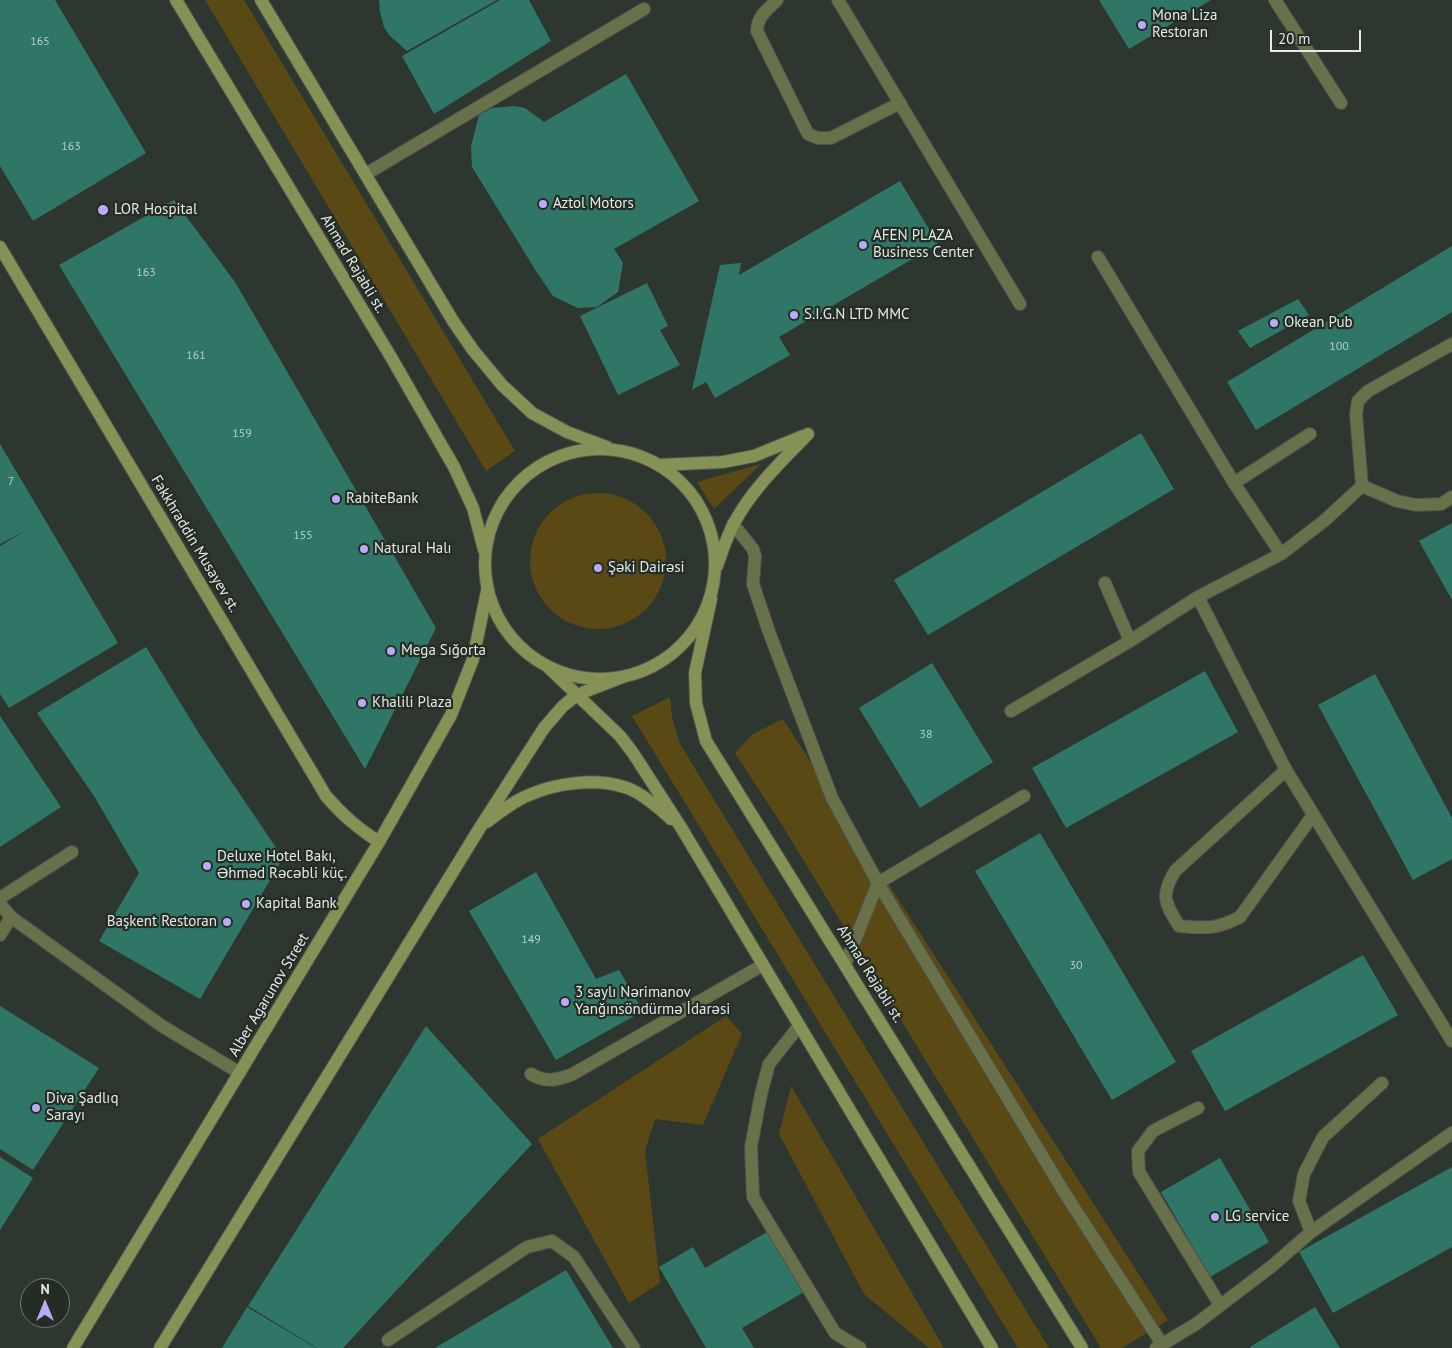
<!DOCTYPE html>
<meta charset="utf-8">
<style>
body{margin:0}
#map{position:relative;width:1452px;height:1348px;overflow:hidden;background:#2e372f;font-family:"PT Sans",sans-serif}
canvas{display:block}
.north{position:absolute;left:20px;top:1278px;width:50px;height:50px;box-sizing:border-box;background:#242d25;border:1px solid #717972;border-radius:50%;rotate:0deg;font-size:14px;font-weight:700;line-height:20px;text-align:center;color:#e4eae5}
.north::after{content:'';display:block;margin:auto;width:18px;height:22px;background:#bbaaf6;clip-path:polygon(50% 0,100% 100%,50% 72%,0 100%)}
.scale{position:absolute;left:1270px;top:30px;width:91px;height:22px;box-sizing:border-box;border:2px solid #e4eae5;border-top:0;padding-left:6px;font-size:15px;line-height:18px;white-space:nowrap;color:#e4eae5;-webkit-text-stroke:4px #242d25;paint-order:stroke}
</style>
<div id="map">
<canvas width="1452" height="1348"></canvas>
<div class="north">N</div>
<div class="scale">20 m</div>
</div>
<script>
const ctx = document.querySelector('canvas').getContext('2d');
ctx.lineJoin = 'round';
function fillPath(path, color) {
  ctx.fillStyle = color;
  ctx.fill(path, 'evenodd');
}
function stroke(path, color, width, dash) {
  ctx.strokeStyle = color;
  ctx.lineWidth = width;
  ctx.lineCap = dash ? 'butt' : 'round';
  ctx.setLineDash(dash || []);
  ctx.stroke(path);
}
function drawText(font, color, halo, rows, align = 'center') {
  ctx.font = font + ' "PT Sans",sans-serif';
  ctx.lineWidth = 4.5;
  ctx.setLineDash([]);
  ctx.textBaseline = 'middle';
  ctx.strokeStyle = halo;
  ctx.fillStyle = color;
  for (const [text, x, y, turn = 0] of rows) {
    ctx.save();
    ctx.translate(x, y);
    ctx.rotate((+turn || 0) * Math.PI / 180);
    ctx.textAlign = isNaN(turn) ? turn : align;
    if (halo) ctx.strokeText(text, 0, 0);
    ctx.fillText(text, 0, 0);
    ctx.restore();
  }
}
fillPath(new Path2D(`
 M 205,0 L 244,0 L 515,451 L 486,471 Z
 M 761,464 L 714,509 L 697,482 Z
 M530 561a68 68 0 1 1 136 0a68 68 0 1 1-136 0Z
 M 670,697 L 672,717 L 680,744 L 1049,1348 L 1018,1348 L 632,716 Z
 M 783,719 L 1168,1320 L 1122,1348 L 1101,1348 L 782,825 L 735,753 L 753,734 Z
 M 726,1016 L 742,1034 L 703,1125 L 655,1119 L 645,1151 L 660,1283 L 629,1303 L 538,1139 Z
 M 791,1086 L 944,1348 L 929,1348 L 864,1294 L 779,1134 Z`), '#5b4915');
fillPath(new Path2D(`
 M 0,0 L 55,0 L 146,153 L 33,221 L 0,166 Z
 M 379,0 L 497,0 L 407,51 L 389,35 L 384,27 L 380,12 Z
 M 500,0 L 529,0 L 551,41 L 434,114 L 402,56 Z
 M 1099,0 L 1211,0 L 1129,49 Z
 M 626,74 L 699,201 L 614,249 L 623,263 L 618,292 L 597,307 L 578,308 L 553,296 L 536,271 L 472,167 L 471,146 L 479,115 L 492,108 L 515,106 L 525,108 L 544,122 Z
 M 900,181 L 938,244 L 779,337 L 790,355 L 715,398 L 706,382 L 692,390 L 720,265 L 741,263 L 739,275 Z
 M 174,200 L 235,282 L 436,628 L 365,769 L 59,265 Z
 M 1452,246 L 1452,312 L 1256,430 L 1227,382 Z
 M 647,283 L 668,326 L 660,330 L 680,365 L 618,395 L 580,316 Z
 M 1298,299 L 1309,315 L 1250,348 L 1238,331 Z
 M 1141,433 L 1174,489 L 928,635 L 894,580 Z
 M 0,444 L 118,643 L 9,708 L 0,694 L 0,546 L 25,531 L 0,544 Z
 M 1452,523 L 1452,600 L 1419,541 Z
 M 146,647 L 200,735 L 283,858 L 200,999 L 99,941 L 139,873 L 94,796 L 37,713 Z
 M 932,663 L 993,762 L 920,808 L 859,708 Z
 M 1205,671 L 1238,732 L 1066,828 L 1032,768 Z
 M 1375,674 L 1452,818 L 1452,859 L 1413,880 L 1318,705 Z
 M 0,716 L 61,807 L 0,847 Z
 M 1040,833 L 1176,1062 L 1112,1100 L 975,871 Z
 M 536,872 L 596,979 L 619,970 L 643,1011 L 556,1060 L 469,911 Z
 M 1363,955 L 1398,1015 L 1225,1111 L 1191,1051 Z
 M 0,1006 L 99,1068 L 33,1170 L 0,1149 Z
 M 426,1026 L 532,1144 L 343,1348 L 317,1348 L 248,1306 Z
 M 0,1157 L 33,1178 L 0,1230 Z
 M 1220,1158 L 1269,1242 L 1210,1277 L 1161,1192 Z
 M 1452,1167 L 1452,1247 L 1333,1313 L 1299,1252 Z
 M 769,1231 L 804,1292 L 742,1328 L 754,1348 L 706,1348 L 659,1267 L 693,1247 L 705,1268 Z
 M 566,1270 L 613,1348 L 435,1348 Z
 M 247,1307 L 316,1348 L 222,1348 Z
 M 1315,1307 L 1340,1348 L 1251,1348 L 1250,1347 Z`), '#307667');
const lane = new Path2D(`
 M 777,0 C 767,10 757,17 757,31 L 808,134 L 818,138 L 831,138 L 900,103
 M 838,0 L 1020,304
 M 1275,0 L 1341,103
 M 366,174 L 644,9
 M 1098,257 L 1234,483 L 1281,554
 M 1234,483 L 1310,434
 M 1362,486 L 1397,501 L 1416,505 L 1441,504 L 1452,497
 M 733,524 L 753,549 L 755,556 L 753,584 L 769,632 L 832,798 L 878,883 L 1064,1192 L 1162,1344
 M 1105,583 L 1130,641
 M 1198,597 L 1286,770 L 1452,1041
 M 1011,711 L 1130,641 L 1198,597 L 1281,554 L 1324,521 L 1362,486 L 1356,414 L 1358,401 L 1368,391 L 1452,344
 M 1286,770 L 1175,871 C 1160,896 1165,903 1179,926 C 1206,928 1215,930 1240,917 L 1313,815
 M 0,898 L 72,852
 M 0,904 L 11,917 L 162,1026 L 240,1073
 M 845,965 L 878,883 L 1024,796
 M 799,1026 L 769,1064 L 761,1094 L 751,1147 L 753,1197 L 835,1333 L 860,1348
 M 531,1074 C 546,1083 556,1080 571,1075 L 763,965
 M 1198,1108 L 1153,1131 L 1138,1151 L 1139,1172 L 1220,1305
 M 1311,1232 L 1299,1201 L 1304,1174 L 1323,1137 L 1382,1083
 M 388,1340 L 527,1247 L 552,1241 L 574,1257 L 634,1348
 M 1156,1348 L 1196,1324 L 1272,1266 L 1311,1232 L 1452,1133`);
const street = new Path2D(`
 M 0,935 L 11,917`);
const secondary = new Path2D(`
 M 176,0 L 391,357 L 454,467 L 473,508 L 484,550
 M 261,0 L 453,321 L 473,350 L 502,385 L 532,413 L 567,432 L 607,447
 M 0,247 L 326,796 C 343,816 358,828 379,842
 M485 564a115 115 0 1 1 230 0a115 115 0 1 1-230 0Z
 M 659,465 L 723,462 L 754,456 L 803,436
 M 717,566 C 722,552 727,536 734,523 C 753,488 781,462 808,434
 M 711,599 L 695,673 L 696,703 L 706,741 L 1082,1348
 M 549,668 L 620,736 L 633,753 L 682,829 L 992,1348
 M 487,822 C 500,812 514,801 529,795 C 556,783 595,778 624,787 C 640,791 659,808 671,819
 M 73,1348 L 379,842 L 451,715 L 473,659 L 487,591
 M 160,1348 L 481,826 L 544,728 L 563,706 L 573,698 L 584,692 L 623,677`);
stroke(lane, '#4b544c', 14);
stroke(street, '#4b544c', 14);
stroke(secondary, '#4b544c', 14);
stroke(lane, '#69714b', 12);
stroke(street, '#69714b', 12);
stroke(secondary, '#869255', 12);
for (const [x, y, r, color] of [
 [1142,25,5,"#bbaaf6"],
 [543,204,5,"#bbaaf6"],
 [103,210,6,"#bbaaf6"],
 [863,245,5,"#bbaaf6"],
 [794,315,5,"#bbaaf6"],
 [1274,323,5,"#bbaaf6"],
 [336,499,5,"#bbaaf6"],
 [364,549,5,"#bbaaf6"],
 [598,568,5,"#bbaaf6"],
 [391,651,5,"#bbaaf6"],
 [362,703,5,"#bbaaf6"],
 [207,866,5,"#bbaaf6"],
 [246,904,5,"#bbaaf6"],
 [227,922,5,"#bbaaf6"],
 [565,1002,5,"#bbaaf6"],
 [36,1108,5,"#bbaaf6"],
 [1215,1217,5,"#bbaaf6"]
]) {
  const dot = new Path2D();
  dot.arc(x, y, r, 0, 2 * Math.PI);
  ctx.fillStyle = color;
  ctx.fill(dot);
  stroke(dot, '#242d25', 2);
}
drawText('12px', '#b7cdc6', null, [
 ["165",40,42],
 ["163",71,147],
 ["163",146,273],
 ["100",1339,347],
 ["161",196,356],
 ["159",242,434],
 ["7",11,482],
 ["155",303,536],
 ["38",926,735],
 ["149",531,940],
 ["30",1076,966]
]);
drawText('15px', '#e4eae5', '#242d25', [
 ["Mona Liza",1152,16],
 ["Restoran",1152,33],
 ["Aztol Motors",553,204],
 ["LOR Hospital",114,210],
 ["AFEN PLAZA",873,236],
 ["Business Center",873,253],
 ["S.I.G.N LTD MMC",804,315],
 ["Okean Pub",1284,323],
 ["RabiteBank",346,499],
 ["Natural Halı",374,549],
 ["Şəki Dairəsi",608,568],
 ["Mega Sığorta",401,651],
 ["Khalili Plaza",372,703],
 ["Deluxe Hotel Bakı,",217,857],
 ["Əhməd Rəcəbli küç.",217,874],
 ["Kapital Bank",256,904],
 ["Başkent Restoran",217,922,"right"],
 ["3 saylı Nərimanov",575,993],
 ["Yanğınsöndürmə İdarəsi",575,1010],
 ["Diva Şadlıq",46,1099],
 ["Sarayı",46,1116],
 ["LG service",1225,1217]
], 'left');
drawText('15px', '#e4eae5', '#242d25', [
 ["Ahmad Rajabli st.",353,264,59],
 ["Fakkhraddin Musayev st.",195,544,59],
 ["Ahmad Rajabli st.",870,974,58],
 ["Alber Agarunov Street",269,995,-59]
]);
</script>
